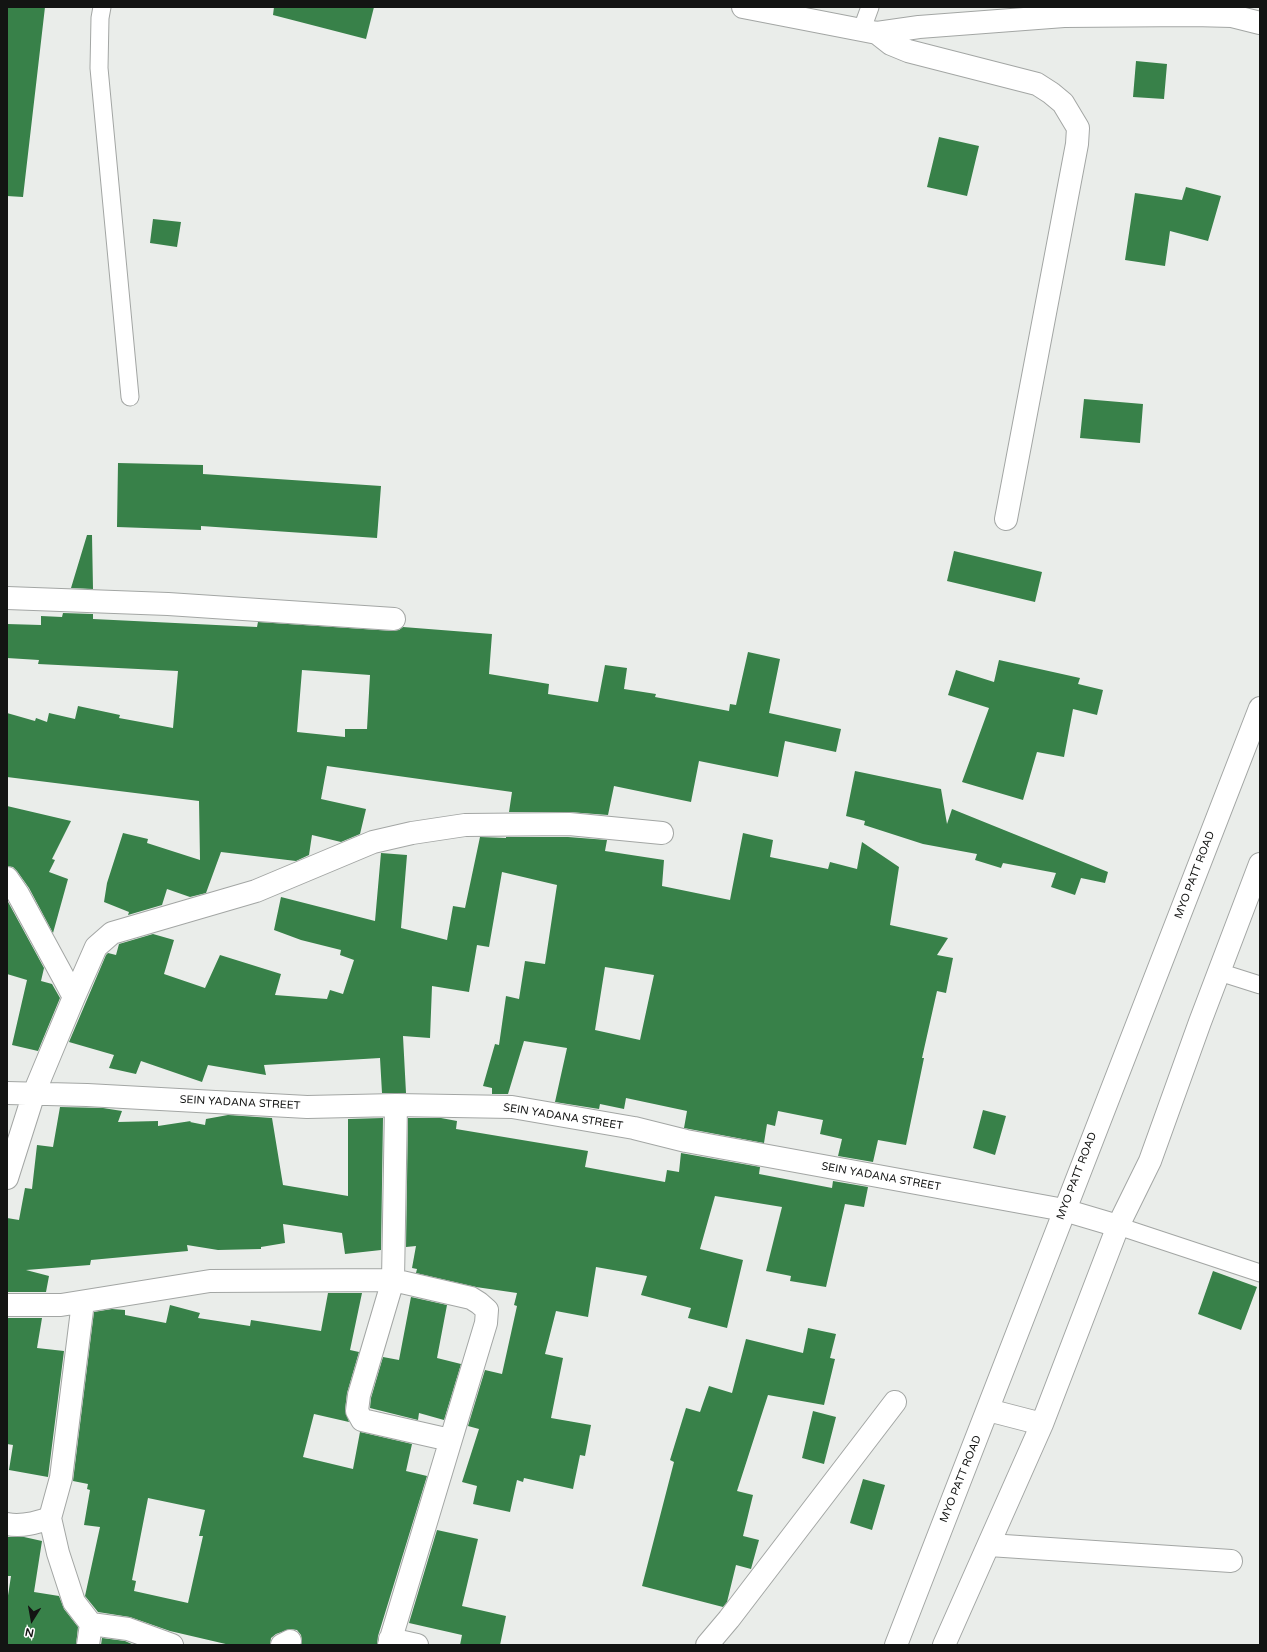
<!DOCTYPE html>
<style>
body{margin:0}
#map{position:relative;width:1267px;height:1652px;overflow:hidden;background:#eaedea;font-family:"Varela Round",sans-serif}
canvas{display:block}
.frame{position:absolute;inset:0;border:8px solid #131413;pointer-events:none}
.north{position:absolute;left:12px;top:1600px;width:40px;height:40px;-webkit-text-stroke:3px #fff;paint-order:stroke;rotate:191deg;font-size:11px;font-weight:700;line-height:16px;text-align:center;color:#131413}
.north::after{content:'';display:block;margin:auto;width:14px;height:18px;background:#131413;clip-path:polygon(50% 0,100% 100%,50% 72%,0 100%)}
</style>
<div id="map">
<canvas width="1267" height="1652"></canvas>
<div class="frame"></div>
<div class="north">N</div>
</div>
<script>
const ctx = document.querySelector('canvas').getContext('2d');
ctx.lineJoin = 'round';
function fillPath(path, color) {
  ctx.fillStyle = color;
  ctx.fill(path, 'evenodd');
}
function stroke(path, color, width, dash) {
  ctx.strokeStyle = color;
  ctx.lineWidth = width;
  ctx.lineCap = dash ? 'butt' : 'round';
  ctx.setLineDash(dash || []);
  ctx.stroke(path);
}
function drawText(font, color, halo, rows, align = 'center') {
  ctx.font = font + ' "Varela Round",sans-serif';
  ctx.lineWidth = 3;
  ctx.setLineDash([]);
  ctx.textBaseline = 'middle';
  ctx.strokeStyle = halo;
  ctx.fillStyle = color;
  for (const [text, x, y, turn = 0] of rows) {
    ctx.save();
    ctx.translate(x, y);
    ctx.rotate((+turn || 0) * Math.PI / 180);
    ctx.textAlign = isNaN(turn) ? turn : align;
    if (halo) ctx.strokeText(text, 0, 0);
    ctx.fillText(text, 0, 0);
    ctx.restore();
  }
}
fillPath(new Path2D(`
 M 7,7 L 45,7 L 23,197 L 7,196 Z
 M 274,7 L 374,7 L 366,39 L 273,15 Z
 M 1136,61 L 1167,64 L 1164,99 L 1133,97 Z
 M 939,137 L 979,146 L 967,196 L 927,187 Z
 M 1186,187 L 1221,196 L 1208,241 L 1170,231 L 1165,266 L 1125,260 L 1135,193 L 1182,200 Z
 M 153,219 L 181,222 L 177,247 L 150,243 Z
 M 1084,399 L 1143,404 L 1140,443 L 1080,438 Z
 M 118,463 L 203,465 L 203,474 L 381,486 L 377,538 L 201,526 L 201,530 L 117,527 Z
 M 87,535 L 92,535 L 93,589 L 71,588 Z
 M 954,551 L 1042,572 L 1035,602 L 947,581 Z
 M 63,613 L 93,614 L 93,619 L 257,627 L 258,622 L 393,631 L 399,630 L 403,627 L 492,634 L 489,674 L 549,684 L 548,694 L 598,702 L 605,665 L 627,668 L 624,689 L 656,694 L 655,697 L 729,711 L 730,704 L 736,705 L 748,652 L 780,659 L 769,713 L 841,729 L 836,752 L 785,741 L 778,777 L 699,761 L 691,802 L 614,786 L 608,815 L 569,812 L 509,812 L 512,792 L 327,766 L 321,799 L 366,809 L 360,834 L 341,842 L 312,835 L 309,855 L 296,861 L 221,852 L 206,893 L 190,897 L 167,889 L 162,905 L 128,915 L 129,912 L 104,902 L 107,883 L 123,833 L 148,839 L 147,843 L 200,860 L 199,801 L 7,777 L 7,713 L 35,721 L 36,718 L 47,722 L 49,713 L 75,719 L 78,706 L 120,715 L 119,718 L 173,728 L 178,671 L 38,664 L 39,660 L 7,658 L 7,624 L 41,625 L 41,616 L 62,617 ZM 302,670 L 370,675 L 367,729 L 345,729 L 345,737 L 297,732 Z
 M 999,660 L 1080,678 L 1078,684 L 1103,690 L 1097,715 L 1073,709 L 1064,757 L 1037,752 L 1023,800 L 962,782 L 989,708 L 948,695 L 956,670 L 994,682 Z
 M 855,771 L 941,789 L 947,824 L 952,809 L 1108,872 L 1105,883 L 1081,878 L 1075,895 L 1051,887 L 1056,873 L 1003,863 L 1001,868 L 975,860 L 977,854 L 923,844 L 864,825 L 865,821 L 846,816 Z
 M 7,806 L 71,821 L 52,859 L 55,860 L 49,872 L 68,879 L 53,933 L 29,888 L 17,871 L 13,867 L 7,866 Z
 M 743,833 L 773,840 L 770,857 L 828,869 L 830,862 L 857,869 L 862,842 L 899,867 L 890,925 L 948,938 L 937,955 L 953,958 L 946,993 L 937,991 L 922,1058 L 924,1058 L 906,1145 L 878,1140 L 873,1162 L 838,1156 L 842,1139 L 820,1134 L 823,1120 L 778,1111 L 775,1126 L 767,1124 L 764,1143 L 684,1128 L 687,1111 L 626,1098 L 624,1109 L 600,1104 L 599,1109 L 555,1102 L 567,1048 L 524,1041 L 508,1094 L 492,1094 L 492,1088 L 483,1086 L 495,1044 L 499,1045 L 506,996 L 519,999 L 525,961 L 545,964 L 557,885 L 502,872 L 489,947 L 477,945 L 469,992 L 432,986 L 430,1038 L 403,1036 L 406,1093 L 382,1093 L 380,1058 L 264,1065 L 266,1075 L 208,1065 L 202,1082 L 141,1061 L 136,1074 L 109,1068 L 114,1055 L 69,1042 L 106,955 L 108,953 L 116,955 L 119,944 L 153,934 L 174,940 L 164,974 L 205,988 L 220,955 L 281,974 L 275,995 L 327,999 L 330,990 L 343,994 L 354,960 L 340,955 L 341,950 L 301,940 L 274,930 L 281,897 L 375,921 L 381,853 L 407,855 L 401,928 L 447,940 L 453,906 L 465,908 L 480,837 L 506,838 L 506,837 L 568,837 L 607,840 L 605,851 L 664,860 L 662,886 L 730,900 ZM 605,967 L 654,975 L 640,1040 L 595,1030 Z
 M 7,900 L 44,968 L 41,981 L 52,984 L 60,998 L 38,1051 L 12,1045 L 27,980 L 7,974 Z
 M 60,1107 L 103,1108 L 122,1111 L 118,1122 L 158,1121 L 158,1126 L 191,1121 L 190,1122 L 205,1125 L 206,1119 L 228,1115 L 272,1118 L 283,1185 L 348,1196 L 348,1119 L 383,1118 L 381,1250 L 345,1254 L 342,1233 L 283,1224 L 285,1243 L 261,1247 L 261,1249 L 218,1250 L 187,1245 L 188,1251 L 91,1260 L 90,1265 L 26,1270 L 49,1276 L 46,1292 L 7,1292 L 7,1218 L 19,1220 L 25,1188 L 32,1189 L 37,1145 L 53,1147 Z
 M 983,1110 L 1006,1116 L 995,1155 L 973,1148 Z
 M 408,1118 L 441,1118 L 457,1121 L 456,1129 L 588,1151 L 585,1167 L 665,1182 L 667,1170 L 679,1172 L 681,1153 L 760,1167 L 759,1174 L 832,1188 L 833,1181 L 868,1187 L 864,1207 L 845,1204 L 826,1287 L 790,1281 L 791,1276 L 766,1271 L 782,1207 L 715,1196 L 700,1249 L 743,1260 L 727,1328 L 688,1318 L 691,1308 L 641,1295 L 647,1276 L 596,1267 L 588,1317 L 556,1311 L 545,1354 L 563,1358 L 551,1418 L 591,1425 L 585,1456 L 580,1455 L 573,1489 L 524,1478 L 523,1482 L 517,1480 L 510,1512 L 473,1504 L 477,1486 L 462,1482 L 479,1429 L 468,1426 L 485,1370 L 502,1374 L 517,1306 L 514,1305 L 517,1293 L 476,1287 L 416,1273 L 417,1269 L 412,1268 L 416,1246 L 406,1247 Z
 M 1213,1271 L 1257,1287 L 1241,1330 L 1198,1314 Z
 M 328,1293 L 362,1293 L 350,1350 L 359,1352 L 347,1393 L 345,1410 L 349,1422 L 314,1414 L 303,1457 L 353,1469 L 360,1432 L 412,1444 L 406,1471 L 427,1476 L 378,1636 L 377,1645 L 301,1645 L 302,1641 L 301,1635 L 297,1630 L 290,1629 L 276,1634 L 271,1638 L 270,1645 L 230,1645 L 170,1631 L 130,1617 L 98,1612 L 85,1596 L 100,1527 L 84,1525 L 90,1490 L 87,1489 L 88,1484 L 73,1481 L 94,1312 L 112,1309 L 125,1310 L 125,1315 L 166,1323 L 170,1305 L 200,1313 L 198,1318 L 250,1326 L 251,1320 L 321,1331 ZM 148,1498 L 205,1510 L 199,1536 L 203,1536 L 188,1603 L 134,1591 L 136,1581 L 132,1580 Z
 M 411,1297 L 447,1305 L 437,1358 L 461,1364 L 444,1420 L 419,1413 L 418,1420 L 370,1408 L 371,1398 L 383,1357 L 399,1360 Z
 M 7,1318 L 42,1318 L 37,1348 L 64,1351 L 48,1477 L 9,1470 L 13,1445 L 7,1444 Z
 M 808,1328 L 836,1334 L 830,1358 L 835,1359 L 824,1405 L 768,1395 L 737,1491 L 753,1495 L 743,1536 L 759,1540 L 751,1569 L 736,1565 L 727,1602 L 723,1607 L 642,1586 L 674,1462 L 670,1460 L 686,1408 L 700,1412 L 709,1386 L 732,1393 L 746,1339 L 803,1353 Z
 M 813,1411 L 836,1417 L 824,1464 L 802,1458 Z
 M 863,1479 L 885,1485 L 872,1530 L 850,1523 Z
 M 437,1530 L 478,1539 L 462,1606 L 506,1616 L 500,1645 L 460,1645 L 462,1635 L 409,1623 Z
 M 7,1537 L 24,1537 L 42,1541 L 34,1592 L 59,1596 L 64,1609 L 78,1627 L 76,1645 L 7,1645 L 7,1602 L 11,1576 L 7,1576 Z
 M 102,1638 L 125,1641 L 134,1645 L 101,1645 Z`), '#388149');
const service = new Path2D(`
 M 102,7 L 100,18 L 99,68 L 130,397
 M 862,29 L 870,7
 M 1219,972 L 1260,985
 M 1118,1226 L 1260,1273`);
const minor = new Path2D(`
 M 743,7 L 877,33 L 919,27 L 1064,16 L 1193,15 L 1232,16 L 1260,23
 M 877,33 L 891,44 L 908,51 L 1037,84 L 1051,93 L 1063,103 L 1078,128 L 1077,144 L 1006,519
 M 7,598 L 168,604 L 394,619
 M 7,878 L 18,894 L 74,997
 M 7,1093 L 87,1095 L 307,1107 L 396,1105 L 512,1107 L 634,1128 L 686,1141 L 1064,1210 L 1118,1226
 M 396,1105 L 393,1280 L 359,1395 L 357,1411 L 362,1420 L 450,1440
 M 7,1178 L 34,1093 L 74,997 L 96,947 L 112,933 L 256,891 L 373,842 L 412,833 L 465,825 L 569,824 L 662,833
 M 7,1305 L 61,1305 L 210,1281 L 393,1280 L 471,1298 L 479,1303 L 487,1310 L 486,1323 L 389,1645
 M 50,1518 L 58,1553 L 74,1602 L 91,1624 L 88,1645
 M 7,1524 C 22,1527 36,1523 50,1518 L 61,1478 L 83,1302
 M 989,1545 L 1231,1561
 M 91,1624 L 128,1629 L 172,1645
 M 390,1639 L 417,1645
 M 282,1645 L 290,1641
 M 707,1645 L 729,1619 L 895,1402`);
const secondary = new Path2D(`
 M 988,1410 L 1042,1424
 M 896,1645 L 1260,708
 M 944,1645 L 1042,1424 L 1118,1226 L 1150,1161 L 1200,1022 L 1260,864`);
stroke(service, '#a3a6a4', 19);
stroke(minor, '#a3a6a4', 24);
stroke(secondary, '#a3a6a4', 24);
stroke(service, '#fff', 17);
stroke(minor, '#fff', 22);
stroke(secondary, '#fff', 22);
drawText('11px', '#131413', '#fff', [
 ["MYO PATT ROAD",1195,875,-69],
 ["SEIN YADANA STREET",240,1103,3],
 ["SEIN YADANA STREET",563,1117,9],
 ["MYO PATT ROAD",1077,1176,-69],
 ["SEIN YADANA STREET",881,1177,10],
 ["MYO PATT ROAD",961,1479,-68]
]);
</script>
